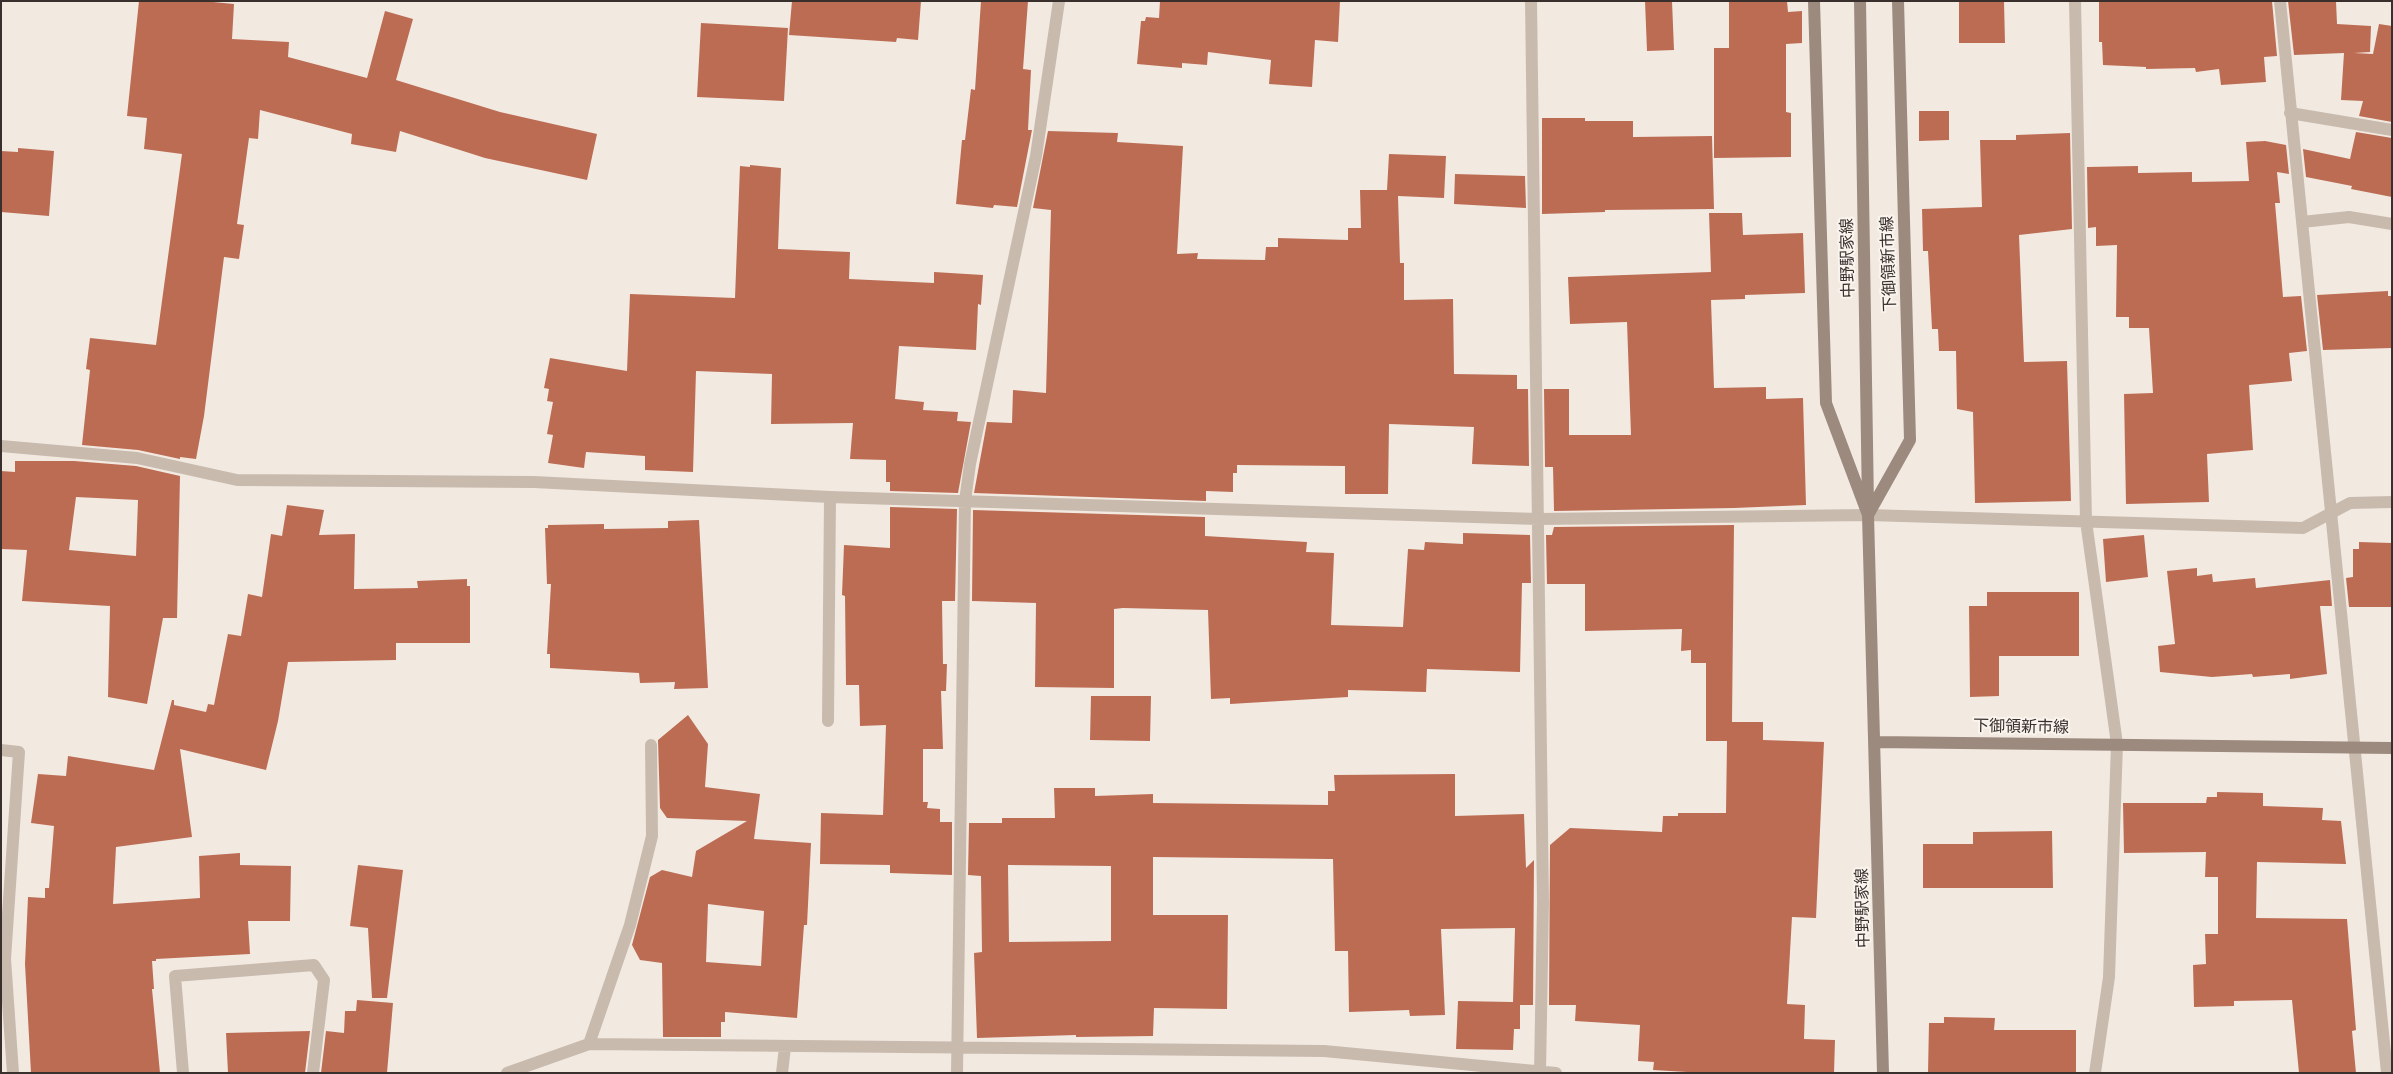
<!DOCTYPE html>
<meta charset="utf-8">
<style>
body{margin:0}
#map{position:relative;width:2393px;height:1074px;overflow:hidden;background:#f2eae1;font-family:"Work Sans",sans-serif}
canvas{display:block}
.frame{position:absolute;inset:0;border:2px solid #392f2c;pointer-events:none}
</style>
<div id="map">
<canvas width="2393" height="1074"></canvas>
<div class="frame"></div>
</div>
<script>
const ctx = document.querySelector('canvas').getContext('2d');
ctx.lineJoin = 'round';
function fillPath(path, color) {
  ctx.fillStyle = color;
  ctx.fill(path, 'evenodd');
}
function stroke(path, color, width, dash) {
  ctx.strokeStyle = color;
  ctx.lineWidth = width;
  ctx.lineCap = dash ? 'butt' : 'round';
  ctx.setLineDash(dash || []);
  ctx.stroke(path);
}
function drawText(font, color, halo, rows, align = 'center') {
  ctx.font = font + ' "Work Sans","Noto Sans JP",sans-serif';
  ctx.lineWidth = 4;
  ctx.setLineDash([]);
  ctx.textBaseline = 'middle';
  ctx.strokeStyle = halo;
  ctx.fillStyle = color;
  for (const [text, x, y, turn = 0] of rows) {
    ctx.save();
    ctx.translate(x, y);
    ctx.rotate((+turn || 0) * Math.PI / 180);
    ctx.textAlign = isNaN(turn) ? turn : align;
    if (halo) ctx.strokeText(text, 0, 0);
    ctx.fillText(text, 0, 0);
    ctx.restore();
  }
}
fillPath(new Path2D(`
 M 139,1 L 203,1 L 234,4 L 232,39 L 289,42 L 288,57 L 367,78 L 385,11 L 413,19 L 396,80 L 500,112 L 597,134 L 587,180 L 485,158 L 400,131 L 396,152 L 351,144 L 352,134 L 260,110 L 258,139 L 249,138 L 237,224 L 244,225 L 239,259 L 224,257 L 204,416 L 196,459 L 180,457 L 180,459 L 138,450 L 82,445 L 90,370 L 86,369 L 90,338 L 156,345 L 182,154 L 144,149 L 147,118 L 127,116 Z
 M 792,1 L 921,1 L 918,40 L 897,38 L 896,42 L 789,35 Z
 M 981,1 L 1028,1 L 1023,69 L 1031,70 L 1028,130 L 1032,130 L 1017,207 L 994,205 L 993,208 L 956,204 L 962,140 L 965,140 L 971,89 L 975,90 Z
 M 1160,1 L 1340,1 L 1338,42 L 1315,40 L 1312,87 L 1269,84 L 1271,60 L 1208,52 L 1207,65 L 1182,63 L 1182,68 L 1137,64 L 1141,21 L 1145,21 L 1146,17 L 1159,18 Z
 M 1645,1 L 1672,1 L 1674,50 L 1647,51 Z
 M 1729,1 L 1787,1 L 1788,12 L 1802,11 L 1802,43 L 1786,44 L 1786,112 L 1791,113 L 1791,157 L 1714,158 L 1714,48 L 1729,48 Z
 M 1959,1 L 2004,1 L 2005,43 L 1959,43 Z
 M 2099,1 L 2272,1 L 2277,56 L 2264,57 L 2266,82 L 2221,85 L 2219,69 L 2196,72 L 2195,68 L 2146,69 L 2146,67 L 2103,65 L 2102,42 L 2099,42 Z
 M 2288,1 L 2336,1 L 2337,24 L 2371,26 L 2370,52 L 2354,53 L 2373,54 L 2379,24 L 2392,26 L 2392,122 L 2359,116 L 2363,101 L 2341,100 L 2344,53 L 2294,55 Z
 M 701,23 L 788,28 L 784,101 L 697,97 Z
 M 1919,111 L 1949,111 L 1949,140 L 1919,141 Z
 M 1542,118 L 1585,118 L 1585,121 L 1633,121 L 1633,137 L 1712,136 L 1714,209 L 1605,210 L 1605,212 L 1542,214 Z
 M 1048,131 L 1118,133 L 1117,142 L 1183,146 L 1177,254 L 1198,253 L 1197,259 L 1265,260 L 1266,247 L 1278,247 L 1278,238 L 1348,240 L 1348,228 L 1361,228 L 1360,190 L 1387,190 L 1389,154 L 1446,156 L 1444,198 L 1398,196 L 1400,263 L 1404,263 L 1404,300 L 1453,299 L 1454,374 L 1517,375 L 1517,389 L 1528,389 L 1529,466 L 1472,464 L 1474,427 L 1389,424 L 1388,494 L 1345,494 L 1345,466 L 1237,465 L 1237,473 L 1233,473 L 1233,492 L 1206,491 L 1206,501 L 974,493 L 987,422 L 1012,423 L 1013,390 L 1046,393 L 1051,210 L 1033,208 Z
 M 2356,132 L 2392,138 L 2392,197 L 2351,189 L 2352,186 L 2306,177 L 2303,149 L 2350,159 Z
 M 2070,133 L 2072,229 L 2019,235 L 2024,362 L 2067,361 L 2071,501 L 1975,503 L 1973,412 L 1957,409 L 1956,351 L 1939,351 L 1938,329 L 1932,329 L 1928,251 L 1923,251 L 1922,209 L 1982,207 L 1980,140 L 2016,140 L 2016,135 Z
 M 2265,141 L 2286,145 L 2289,174 L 2277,172 L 2280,203 L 2275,203 L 2283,297 L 2301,296 L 2307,351 L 2289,353 L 2292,381 L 2249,385 L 2253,450 L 2207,454 L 2209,502 L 2126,504 L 2124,394 L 2153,393 L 2149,328 L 2129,328 L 2129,317 L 2116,317 L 2117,245 L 2096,246 L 2096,227 L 2088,228 L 2087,167 L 2138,166 L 2138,173 L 2192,172 L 2192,182 L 2249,181 L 2246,142 Z
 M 18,148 L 54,151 L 49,216 L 1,212 L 1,151 L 18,152 Z
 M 750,165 L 781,168 L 778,249 L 850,252 L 849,279 L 934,283 L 934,272 L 983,275 L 981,305 L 978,304 L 976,350 L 899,346 L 895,399 L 924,402 L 923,410 L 958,412 L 957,421 L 971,422 L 958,493 L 890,491 L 890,482 L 886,482 L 886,460 L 850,459 L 853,423 L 771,424 L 772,374 L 696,371 L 693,472 L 645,470 L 645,456 L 586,452 L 584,468 L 548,463 L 553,435 L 547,434 L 553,402 L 547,401 L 549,389 L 544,388 L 550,358 L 627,371 L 630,294 L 735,298 L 740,166 L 750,167 Z
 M 1455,174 L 1525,176 L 1526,208 L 1454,204 Z
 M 1709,213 L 1742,213 L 1743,235 L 1803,233 L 1805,293 L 1745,295 L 1745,299 L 1711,300 L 1714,388 L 1766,387 L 1766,399 L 1803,398 L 1806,505 L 1734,508 L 1554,511 L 1553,467 L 1545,467 L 1544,389 L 1569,389 L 1569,435 L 1631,435 L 1627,322 L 1570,324 L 1568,277 L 1711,272 Z
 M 2388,291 L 2388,296 L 2392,296 L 2392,348 L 2323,350 L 2317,295 Z
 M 15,461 L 74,461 L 136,466 L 180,476 L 177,618 L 163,618 L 147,704 L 108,697 L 110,606 L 22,601 L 27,550 L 1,549 L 1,471 L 15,472 ZM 76,497 L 138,500 L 136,556 L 69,550 Z
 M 287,505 L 324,510 L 319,535 L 355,534 L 354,589 L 418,588 L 417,581 L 467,579 L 467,586 L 470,586 L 470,643 L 396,643 L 396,660 L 288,662 L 278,721 L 266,770 L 180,749 L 192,837 L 116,847 L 113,904 L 200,898 L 199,856 L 240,853 L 240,865 L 291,866 L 290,921 L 248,921 L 250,954 L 156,959 L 156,961 L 152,961 L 154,989 L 152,989 L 160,1073 L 31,1073 L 25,964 L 28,897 L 45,898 L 45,888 L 49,888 L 54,826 L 31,823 L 38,774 L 66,776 L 68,756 L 154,770 L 172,700 L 174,700 L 174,705 L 206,712 L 208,704 L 214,705 L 228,634 L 241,636 L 248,594 L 262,597 L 271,534 L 282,536 Z
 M 890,507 L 957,509 L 955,601 L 942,601 L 943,664 L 947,664 L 946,691 L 941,691 L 943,749 L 923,749 L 923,802 L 928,802 L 927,808 L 940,809 L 940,822 L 952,822 L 952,875 L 890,873 L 890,865 L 820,864 L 821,813 L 883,815 L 886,725 L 860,726 L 859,685 L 846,685 L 845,596 L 842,595 L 844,545 L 890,548 Z
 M 973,510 L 1205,517 L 1205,536 L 1307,542 L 1306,552 L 1334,553 L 1331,625 L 1403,627 L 1408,549 L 1424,550 L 1425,542 L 1463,544 L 1463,533 L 1530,535 L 1531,583 L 1522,583 L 1520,672 L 1427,669 L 1426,692 L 1348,690 L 1348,697 L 1230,704 L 1230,698 L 1211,699 L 1208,610 L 1123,608 L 1114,609 L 1114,688 L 1035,687 L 1036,603 L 972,601 Z
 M 699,520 L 708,688 L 674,689 L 675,682 L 640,683 L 639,673 L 550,668 L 550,654 L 547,654 L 551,584 L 547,584 L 545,528 L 548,528 L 548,525 L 604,524 L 604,529 L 668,528 L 668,521 Z
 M 1734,525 L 1732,722 L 1763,722 L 1763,740 L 1824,742 L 1816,918 L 1792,917 L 1787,1004 L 1805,1005 L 1804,1039 L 1835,1040 L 1834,1073 L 1704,1073 L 1653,1070 L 1654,1062 L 1638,1061 L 1640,1025 L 1575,1021 L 1576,1005 L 1549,1005 L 1550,845 L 1570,828 L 1662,832 L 1663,816 L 1678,816 L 1678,813 L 1726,813 L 1727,741 L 1706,741 L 1706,663 L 1691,663 L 1691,650 L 1681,651 L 1682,629 L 1585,631 L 1585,584 L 1547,584 L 1546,535 L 1552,535 L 1554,527 Z
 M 2144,535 L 2148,577 L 2106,582 L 2103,539 Z
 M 2359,542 L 2392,543 L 2392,607 L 2349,607 L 2346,578 L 2353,577 L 2353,549 L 2359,549 Z
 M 2197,568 L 2197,576 L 2212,574 L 2213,582 L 2255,578 L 2256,588 L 2330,580 L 2332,606 L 2320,606 L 2327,674 L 2290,679 L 2290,674 L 2253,677 L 2252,674 L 2212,677 L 2160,672 L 2158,646 L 2175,644 L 2167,571 Z
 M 1987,592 L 2079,592 L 2079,656 L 1999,656 L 1999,696 L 1970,697 L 1969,606 L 1987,606 Z
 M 1091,696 L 1151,696 L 1150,741 L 1090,740 Z
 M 688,715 L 708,744 L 705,787 L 760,794 L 754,839 L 811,843 L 807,925 L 804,925 L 797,1018 L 725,1012 L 725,1022 L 721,1022 L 721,1037 L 663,1037 L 662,963 L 640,960 L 632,945 L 650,877 L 662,870 L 692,877 L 696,851 L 747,821 L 667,818 L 660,808 L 658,740 ZM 708,904 L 764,911 L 761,966 L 706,962 Z
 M 1455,774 L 1455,816 L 1524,814 L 1526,868 L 1534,860 L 1533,1005 L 1520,1005 L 1520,1029 L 1514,1029 L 1513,1050 L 1456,1049 L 1458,1001 L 1513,1002 L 1515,928 L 1441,929 L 1445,1015 L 1410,1016 L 1409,1010 L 1349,1012 L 1348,951 L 1335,951 L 1333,859 L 1329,859 L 1153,857 L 1153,915 L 1228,915 L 1227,1009 L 1154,1008 L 1153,1036 L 1076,1037 L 1076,1035 L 977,1038 L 974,953 L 982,952 L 981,876 L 968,875 L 969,823 L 1002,823 L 1002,818 L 1055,818 L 1054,788 L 1095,788 L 1095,796 L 1153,794 L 1153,803 L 1328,805 L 1328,791 L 1335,791 L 1334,775 ZM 1008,865 L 1111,866 L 1111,941 L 1009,942 Z
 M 2217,792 L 2263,793 L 2263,806 L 2323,808 L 2322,820 L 2341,821 L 2346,864 L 2257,862 L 2256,918 L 2347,919 L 2356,1030 L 2352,1031 L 2356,1073 L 2299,1073 L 2292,1000 L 2234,1001 L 2234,1006 L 2194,1007 L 2193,965 L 2206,964 L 2205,934 L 2218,934 L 2218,877 L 2205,877 L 2206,852 L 2124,853 L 2123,803 L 2206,803 L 2207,797 L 2217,797 Z
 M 2052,831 L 2053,888 L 1923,888 L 1923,844 L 1973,844 L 1973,832 Z
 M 358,865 L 403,870 L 387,998 L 372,998 L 368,928 L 350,926 Z
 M 357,1000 L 393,1003 L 387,1073 L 321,1073 L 326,1031 L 344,1033 L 345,1011 L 356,1011 Z
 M 1944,1017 L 1995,1018 L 1994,1030 L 2076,1030 L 2076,1073 L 1928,1073 L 1929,1023 L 1944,1023 Z
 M 310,1031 L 305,1073 L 228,1073 L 226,1033 Z`), '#bd6c54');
stroke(new Path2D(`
 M 1531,1 L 1543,902 L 1540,1073
 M 2075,1 L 2086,521 L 2117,744 L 2109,977 L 2095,1073
 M 2280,1 L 2387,1073
 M 2290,113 L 2392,130
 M 2302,222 L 2349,217 L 2392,224
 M 1,446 L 137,458 L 237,480 L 534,482 L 830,497 L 1538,519 L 1868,515 L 2303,528 L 2350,503 L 2392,502
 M 828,721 L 830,497
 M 1,750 L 19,752 L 5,959 L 13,1073
 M 589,1044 L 630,925 L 652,836 L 651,745
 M 183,1073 L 175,976 L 314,965 L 324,980 L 313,1073
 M 507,1073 L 589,1044 L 1324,1051 L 1556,1073
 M 782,1073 L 785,1047
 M 957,1073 L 965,501 L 970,464 L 1036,156 L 1059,1`), '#c9baae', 12);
stroke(new Path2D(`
 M 1814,1 L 1826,403 L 1868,515 L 1883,1073
 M 1860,1 L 1868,506
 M 1868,515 L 1910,440 L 1898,1
 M 1876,742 L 2392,748`), '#9d8a7f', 12);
drawText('16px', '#392f2c', '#f9f4ee', [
 ["中野駅家線",1848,258,-91],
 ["下御領新市線",1889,264,-92],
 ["下御領新市線",2021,727,1],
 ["中野駅家線",1863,908,-91]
]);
</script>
